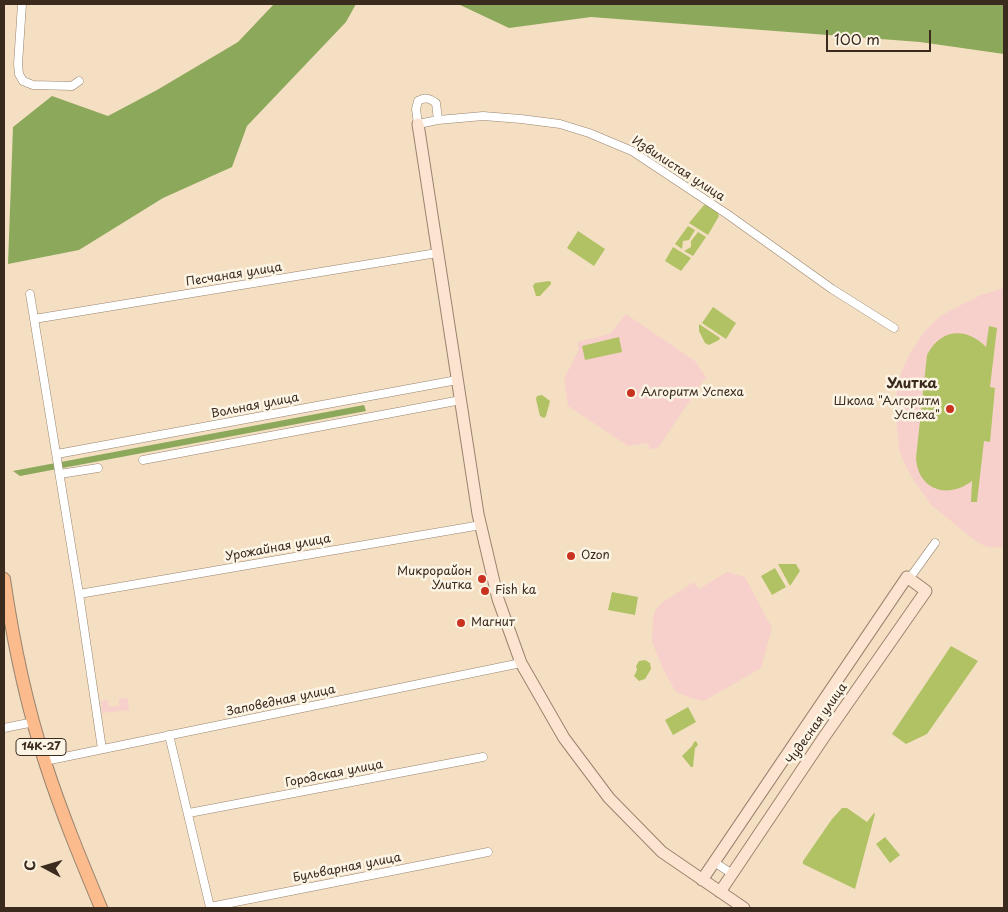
<!DOCTYPE html>
<meta charset="utf-8">
<style>
body{margin:0}
#map{position:relative;width:1008px;height:912px;overflow:hidden;background:#f4dfc2;font-family:"Playpen Sans",sans-serif}
canvas{display:block}
.frame{position:absolute;inset:0;border:5px solid #3b2a1e;pointer-events:none}
.north{position:absolute;left:20px;top:842px;width:50px;height:50px;-webkit-text-stroke:4px #fcf5e5;paint-order:stroke;rotate:276deg;font-size:14px;font-weight:700;line-height:20px;text-align:center;color:#3b2a1e}
.north::after{content:'';display:block;margin:auto;width:18px;height:22px;background:#3b2a1e;clip-path:polygon(50% 0,100% 100%,50% 72%,0 100%)}
.scale{position:absolute;left:826px;top:30px;width:105px;height:22px;box-sizing:border-box;border:2px solid #3b2a1e;border-top:0;padding-left:6px;font-size:15px;line-height:18px;white-space:nowrap;color:#3b2a1e;-webkit-text-stroke:4px #fcf5e5;paint-order:stroke}
</style>
<div id="map">
<canvas width="1008" height="912"></canvas>
<div class="frame"></div>
<div class="north">С</div>
<div class="scale">100 m</div>
</div>
<script>
const ctx = document.querySelector('canvas').getContext('2d');
ctx.lineJoin = 'round';
function fillPath(path, color) {
  ctx.fillStyle = color;
  ctx.fill(path, 'evenodd');
}
function stroke(path, color, width, dash) {
  ctx.strokeStyle = color;
  ctx.lineWidth = width;
  ctx.lineCap = dash ? 'butt' : 'round';
  ctx.setLineDash(dash || []);
  ctx.stroke(path);
}
function drawText(font, color, halo, rows, align = 'center') {
  ctx.font = font + ' "Playpen Sans",sans-serif';
  ctx.lineWidth = 5;
  ctx.setLineDash([]);
  ctx.textBaseline = 'middle';
  ctx.strokeStyle = halo;
  ctx.fillStyle = color;
  for (const [text, x, y, turn = 0] of rows) {
    ctx.save();
    ctx.translate(x, y);
    ctx.rotate((+turn || 0) * Math.PI / 180);
    ctx.textAlign = isNaN(turn) ? turn : align;
    if (halo) ctx.strokeText(text, 0, 0);
    ctx.fillText(text, 0, 0);
    ctx.restore();
  }
}
fillPath(new Path2D(`
 M 1004,288 L 1004,548 L 988,547 L 978,543 L 931,505 L 912,478 L 902,458 L 899,448 L 896,419 L 896,400 L 898,380 L 909,355 L 924,332 L 939,317 L 951,310 L 981,295 Z
 M 626,314 L 695,361 L 706,377 L 658,448 L 649,449 L 649,445 L 645,443 L 628,446 L 568,406 L 564,379 L 579,349 L 577,342 L 610,334 Z
 M 727,572 L 745,577 L 772,628 L 761,668 L 704,701 L 690,698 L 676,692 L 663,669 L 652,642 L 653,618 L 656,609 L 663,602 L 694,582 L 699,589 Z
 M 128,698 L 129,710 L 102,713 L 101,701 L 108,700 L 109,707 L 119,706 L 119,699 Z`), '#f7d0cb');
fillPath(new Path2D(`
 M 704,205 C 709,205 718,210 719,216 L 708,235 L 689,223 Z
 M 688,226 L 695,230 L 689,240 L 683,241 L 682,249 L 675,244 Z
 M 578,231 L 605,249 L 594,266 L 567,248 Z
 M 698,232 L 706,237 L 693,256 L 684,251 L 691,247 L 691,241 Z
 M 673,247 L 691,258 L 681,271 L 665,261 Z
 M 549,281 L 551,282 L 551,284 L 540,296 L 536,296 L 533,286 L 535,283 Z
 M 713,307 L 736,323 L 726,339 L 702,323 Z
 M 699,324 L 720,338 L 719,340 L 709,345 L 705,343 L 699,331 Z
 M 989,326 L 997,328 L 990,387 L 995,388 L 990,442 L 984,441 L 977,502 L 971,502 L 972,481 C 949,499 918,491 916,458 L 927,355 C 940,329 966,326 986,347 Z
 M 619,337 L 622,352 L 585,360 L 582,346 Z
 M 542,395 L 550,401 L 546,416 L 544,418 L 540,416 L 536,399 L 537,396 Z
 M 778,564 L 796,564 L 800,571 L 790,586 Z
 M 775,568 L 786,587 L 772,595 L 761,576 Z
 M 612,592 L 638,597 L 635,615 L 608,610 Z
 M 951,646 L 978,661 L 927,734 L 906,744 L 892,734 Z
 M 645,660 L 650,663 L 651,669 L 645,679 L 639,681 L 634,676 L 637,670 L 636,666 L 639,661 Z
 M 688,707 L 696,722 L 673,735 L 665,720 Z
 M 696,741 L 698,745 L 695,748 L 693,767 L 691,767 L 682,756 L 692,746 L 694,742 Z
 M 842,808 L 847,808 L 867,822 L 874,813 L 875,814 L 855,889 L 803,864 L 803,861 L 832,819 Z
 M 885,837 L 900,855 L 890,863 L 876,844 Z`), '#b1c265');
fillPath(new Path2D(`
 M 274,4 L 356,4 L 346,22 L 247,126 L 232,167 L 163,198 L 79,250 L 8,264 L 13,127 L 52,96 L 108,116 L 157,90 L 238,42 Z
 M 458,4 L 1004,4 L 1004,54 L 920,42 L 591,17 L 509,28 Z
 M 364,405 L 366,411 L 20,476 L 13,471 Z`), '#8ca85a');
const street = new Path2D(`
 M 22,4 L 18,64 L 19,74 L 23,81 L 33,85 L 72,86 L 79,81
 M 438,120 L 436,103 C 429,98 425,97 418,101 L 416,109 L 418,124 L 438,120 L 483,116 L 521,119 L 560,124 L 589,133 L 632,151 L 727,214 L 832,289 L 894,328
 M 30,294 L 79,594 L 102,749
 M 34,319 L 437,253
 M 57,454 L 457,380
 M 143,460 L 461,400
 M 60,474 L 98,468
 M 909,579 L 935,543
 M 79,594 L 481,525
 M 4,728 L 34,722
 M 169,735 L 210,907 L 488,852
 M 45,761 L 521,663
 M 189,813 L 483,757
 M 714,862 L 731,873`);
const secondary = new Path2D(`
 M 418,124 L 478,514 L 498,599 L 521,663 L 564,738 L 609,798 L 662,852 L 744,908
 M 702,880 L 907,577 L 926,591 L 824,737 L 720,892`);
const primary = new Path2D(`
 M 4,579 C 13,641 26,703 45,762 C 61,812 81,860 101,908`);
stroke(street, '#988470', 9);
stroke(secondary, '#988470', 13);
stroke(primary, '#988470', 14);
stroke(street, '#fff', 8);
stroke(secondary, '#fde4d1', 11);
stroke(primary, '#fbbb8c', 12);
for (const [x, y, r, color] of [
 [631,393,5,"#c8321e"],
 [950,409,5,"#c8321e"],
 [571,556,5,"#c8321e"],
 [482,579,5,"#c8321e"],
 [485,591,5,"#c8321e"],
 [461,623,5,"#c8321e"]
]) {
  const dot = new Path2D();
  dot.arc(x, y, r, 0, 2 * Math.PI);
  ctx.fillStyle = color;
  ctx.fill(dot);
  stroke(dot, '#fcf5e5', 2);
}
for (const [x, y, w] of [
 [41,747,50]
]) {
  const box = new Path2D();
  box.roundRect(x - w / 2, y - 8.5, w, 17, 4);
  ctx.fillStyle = '#fcf5e5';
  ctx.fill(box);
  stroke(box, '#3b2a1e', 1);
}
drawText('bold 11px', '#3b2a1e', null, [
 ["14К-27",41,747]
]);
drawText('12px', '#3b2a1e', '#fcf5e5', [
 ["Извилистая улица",678,169,33],
 ["Песчаная улица",234,275,-9],
 ["Вольная улица",255,406,-11],
 ["Урожайная улица",278,548,-10],
 ["Заповедная улица",281,701,-12],
 ["Чудесная улица",817,724,-55],
 ["Городская улица",334,774,-11],
 ["Бульварная улица",347,868,-11]
]);
drawText('12px', '#3b2a1e', '#fcf5e5', [
 ["Алгоритм Успеха",641,393],
 ["Школа \"Алгоритм",940,402,"right"],
 ["Успеха\"",940,416,"right"],
 ["Ozon",581,556],
 ["Микрорайон",472,572,"right"],
 ["Улитка",472,586,"right"],
 ["Fish ka",495,591],
 ["Магнит",471,623]
], 'left');
drawText('bold 14px', '#3b2a1e', '#fcf5e5', [
 ["Улитка",912,384]
]);
</script>
